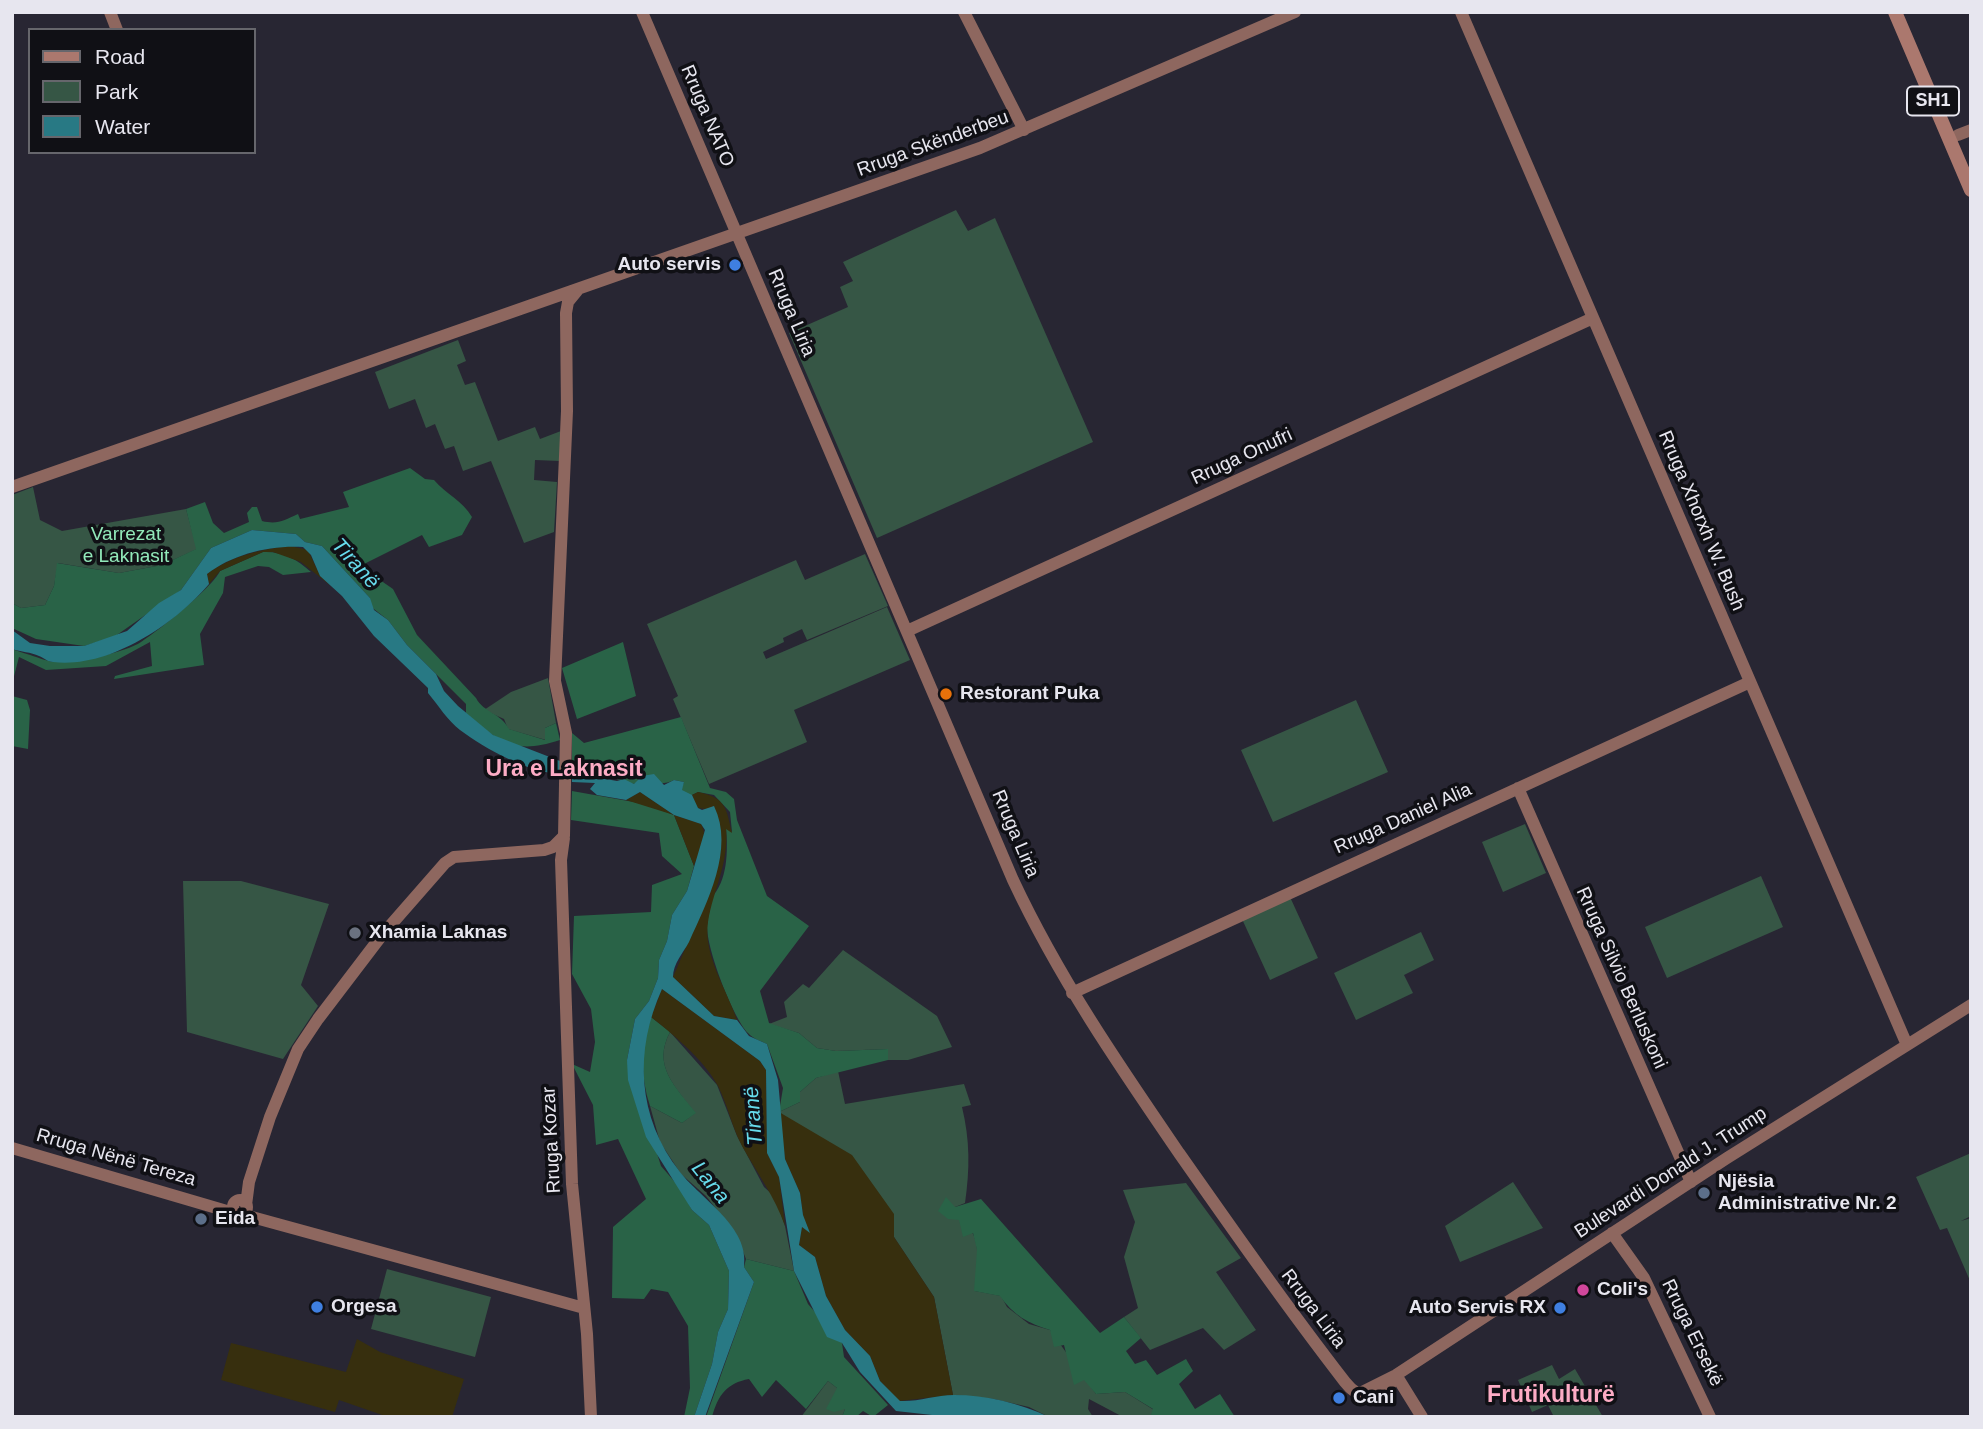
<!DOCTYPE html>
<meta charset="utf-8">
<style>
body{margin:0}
#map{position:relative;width:1983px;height:1429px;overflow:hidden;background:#282633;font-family:Arial,sans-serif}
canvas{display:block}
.frame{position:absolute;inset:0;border:14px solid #e7e6ef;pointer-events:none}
.legend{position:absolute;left:28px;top:28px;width:228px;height:126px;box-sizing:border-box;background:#101015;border:2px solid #66666c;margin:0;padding:9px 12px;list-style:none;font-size:21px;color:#e7e6ef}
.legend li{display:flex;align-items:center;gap:14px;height:35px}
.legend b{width:35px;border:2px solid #66666c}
</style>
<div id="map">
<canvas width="1983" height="1429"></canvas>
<div class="frame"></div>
<ul class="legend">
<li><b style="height:9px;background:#ab786e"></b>Road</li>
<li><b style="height:19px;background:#365645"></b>Park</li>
<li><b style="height:19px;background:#287984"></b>Water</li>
</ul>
</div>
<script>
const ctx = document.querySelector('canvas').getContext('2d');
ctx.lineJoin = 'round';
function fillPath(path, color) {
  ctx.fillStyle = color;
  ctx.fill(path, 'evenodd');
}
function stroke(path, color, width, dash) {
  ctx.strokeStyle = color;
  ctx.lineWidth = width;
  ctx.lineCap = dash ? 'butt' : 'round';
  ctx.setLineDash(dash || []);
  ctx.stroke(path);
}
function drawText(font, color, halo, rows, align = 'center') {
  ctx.font = font + ' Arial,sans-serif';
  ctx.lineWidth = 7;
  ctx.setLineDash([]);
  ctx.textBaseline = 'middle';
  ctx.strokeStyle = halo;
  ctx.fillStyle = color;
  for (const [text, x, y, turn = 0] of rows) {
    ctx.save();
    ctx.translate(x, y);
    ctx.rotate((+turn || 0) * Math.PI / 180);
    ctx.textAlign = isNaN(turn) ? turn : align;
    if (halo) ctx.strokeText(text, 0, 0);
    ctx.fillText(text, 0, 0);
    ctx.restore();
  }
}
fillPath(new Path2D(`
 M 956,210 L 968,231 L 995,218 L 1093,442 L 877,538 L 789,333 L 848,307 L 840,287 L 853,281 L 843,262 Z
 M 458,340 L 466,361 L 457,365 L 465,385 L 475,382 L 498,441 L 535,427 L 540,439 L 561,431 L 560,461 L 535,460 L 534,480 L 557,482 L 554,532 L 524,543 L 491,461 L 463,471 L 454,446 L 445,449 L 435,424 L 426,428 L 415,399 L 389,409 L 375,372 Z
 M 33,487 L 40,520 L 62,531 L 186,509 L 197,549 L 162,565 L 119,573 L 58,563 L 54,586 L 45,605 L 21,608 L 12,603 L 12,495 Z
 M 865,554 L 888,606 L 807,640 L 802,629 L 783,638 L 784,642 L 763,652 L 766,659 L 887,607 L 910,660 L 794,710 L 807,742 L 709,784 L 673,699 L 678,696 L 647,624 L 796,560 L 805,580 Z
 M 548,678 L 556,723 L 545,728 L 546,740 L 508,729 L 504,719 L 484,710 L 511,692 Z
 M 1356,700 L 1388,772 L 1273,822 L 1241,750 Z
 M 1525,824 L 1546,873 L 1503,892 L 1482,842 Z
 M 1761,876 L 1783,927 L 1667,978 L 1645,927 Z
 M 183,881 L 241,881 L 329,904 L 301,985 L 318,1006 L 283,1059 L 187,1032 Z
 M 1290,897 L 1318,958 L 1270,980 L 1242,919 Z
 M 1421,932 L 1434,960 L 1404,975 L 1413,993 L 1356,1020 L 1334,973 Z
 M 843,950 L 937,1016 L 952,1047 L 908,1060 L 888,1060 L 888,1049 L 836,1051 L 817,1048 L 799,1033 L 769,1024 L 787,1017 L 784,1002 L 803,984 L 809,988 Z
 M 670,1032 L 717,1085 L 737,1136 L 764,1187 L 775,1197 L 785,1226 L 794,1271 L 746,1259 L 736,1234 L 706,1196 L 681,1174 L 660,1142 L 650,1106 L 682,1123 L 695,1113 C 675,1086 652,1066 670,1032 Z
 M 838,1071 L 845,1104 L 964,1084 L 971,1105 L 962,1107 C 970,1140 970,1169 965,1203 L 955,1207 C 959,1220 968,1223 973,1234 C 981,1250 976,1273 975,1291 L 1001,1296 L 1007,1307 L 1029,1324 L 1050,1330 L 1096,1394 L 1125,1392 L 1154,1410 L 1150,1417 L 1123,1417 L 1089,1399 L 1088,1409 L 1093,1417 L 1049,1417 L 1029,1407 L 994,1399 L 953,1395 L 934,1297 L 894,1237 L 893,1214 L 779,1112 L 800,1102 L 800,1092 L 816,1078 Z
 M 1971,1153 L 1971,1216 L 1961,1221 L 1971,1218 L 1971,1283 L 1947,1228 L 1940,1230 L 1916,1177 Z
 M 1513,1182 L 1543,1228 L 1460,1262 L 1445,1226 Z
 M 1186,1183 L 1241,1258 L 1216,1272 L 1256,1330 L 1224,1350 L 1203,1328 L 1150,1350 L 1124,1317 L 1138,1308 L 1124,1257 L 1135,1222 L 1123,1190 Z
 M 387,1269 L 491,1297 L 475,1357 L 371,1329 Z
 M 1552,1365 L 1559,1379 L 1575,1369 L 1603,1417 L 1554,1417 L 1548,1405 L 1532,1412 L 1518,1380 Z
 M 828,1381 L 837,1388 L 845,1409 L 842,1417 L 801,1417 Z`), '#365645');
fillPath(new Path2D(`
 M 410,468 L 425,479 L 434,480 C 446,494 463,501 472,517 L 462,535 L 429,547 L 422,535 L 366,563 L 367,571 L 393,589 L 417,635 L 476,698 C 484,713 501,713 509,729 L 545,740 L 545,728 L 556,723 L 560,740 C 515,755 500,743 466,713 L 466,704 L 407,645 L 388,620 L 370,606 L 370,598 L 322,546 L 305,542 L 296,534 L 252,530 L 211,548 L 181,590 L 114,637 L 84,646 L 36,639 L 12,628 L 12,603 L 21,608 L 45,605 L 54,586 L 57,563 L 119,573 L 162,565 L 196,549 L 186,509 L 205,502 L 213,523 L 224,533 L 249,522 L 247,513 L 252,507 L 257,507 L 262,521 C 278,525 284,520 298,514 L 300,519 L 349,507 L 343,492 Z
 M 263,552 C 282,551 297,559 311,572 L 283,575 L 269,567 L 258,566 L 225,577 L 223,593 L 200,634 L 204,665 L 114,679 L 115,676 L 152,666 L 150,642 L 106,666 L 46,670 L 19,657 L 12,684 L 12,649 C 18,651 50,662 53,662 C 73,663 125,653 141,642 C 158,631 212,588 220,571 Z
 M 623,642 L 636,696 L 577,719 L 562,668 Z
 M 12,696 L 27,700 L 30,710 L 28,749 L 12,746 Z
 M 681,717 L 710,788 L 726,792 L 734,799 L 737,820 L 767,896 L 809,926 L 760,991 L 769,1023 L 799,1033 L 817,1048 L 836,1051 L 888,1049 L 888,1060 L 816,1078 L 800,1092 L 800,1102 L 779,1112 L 783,1088 L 767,1044 C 761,1041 753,1039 748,1033 C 733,1018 706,948 707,925 C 708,916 711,907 711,898 C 728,881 728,850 726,828 L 732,832 L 730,812 L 714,795 L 698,792 L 690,796 L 681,790 L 684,782 L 674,780 C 660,788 647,778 634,784 L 572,766 L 572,733 L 584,743 Z
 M 572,791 L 645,804 L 674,815 L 694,866 L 687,891 L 672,915 L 667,941 L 659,960 L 658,978 L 649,1001 L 635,1019 L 627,1060 L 661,1166 L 680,1188 L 692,1210 L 709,1225 L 729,1271 L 728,1309 L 718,1332 L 712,1364 L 694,1417 L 684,1417 L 690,1388 L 688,1326 L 668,1292 L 651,1289 L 644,1299 L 612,1298 L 613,1227 L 646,1199 L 618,1139 L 596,1145 L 593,1105 L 572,1064 L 590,1072 L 595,1042 L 591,1009 L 572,974 L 574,916 L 651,912 L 652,885 L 682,874 L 662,856 L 659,833 L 571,820 Z
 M 651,1017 L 670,1032 C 652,1066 675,1086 696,1113 L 682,1123 L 650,1106 C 640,1076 641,1046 651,1017 Z
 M 946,1197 L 955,1207 L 981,1199 L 1100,1333 L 1124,1317 L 1141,1338 L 1126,1351 L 1135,1364 L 1146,1360 L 1157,1375 L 1186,1359 L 1193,1371 L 1179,1384 L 1195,1409 L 1220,1394 L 1235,1417 L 1150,1417 L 1153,1409 L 1125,1392 L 1096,1394 L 1084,1380 L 1074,1385 L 1064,1345 L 1054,1347 L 1050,1330 C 1029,1324 1013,1315 1000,1296 L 974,1291 L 977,1250 L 973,1233 L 963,1237 L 959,1220 L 948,1219 L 938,1211 Z
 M 746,1259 L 794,1271 L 808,1304 L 842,1343 L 844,1357 L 888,1405 L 873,1417 L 863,1411 L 856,1417 L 842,1417 L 845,1409 L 834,1412 L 826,1409 L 837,1388 L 828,1381 L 806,1409 L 776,1380 L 762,1397 L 749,1379 C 727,1383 718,1395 712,1417 L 706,1417 L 754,1282 L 744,1267 Z`), '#296347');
fillPath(new Path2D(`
 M 290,546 L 308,550 L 320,576 L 332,587 L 301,562 L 273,552 L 263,552 L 220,571 L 209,584 L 207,574 C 231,556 262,549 290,546 Z
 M 640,792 L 674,815 L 701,824 C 709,837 698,853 694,866 L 674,815 L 626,800 Z
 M 698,792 C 727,798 726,809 732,833 L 726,829 C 729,864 713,890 708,922 C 703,955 727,990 737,1020 L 714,1016 L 673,977 L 713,884 L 707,809 L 697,808 L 692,795 Z
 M 662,989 L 760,1061 L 766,1070 L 767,1153 L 779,1177 L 785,1226 C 775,1197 757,1173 742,1146 C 732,1127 728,1106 718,1086 C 704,1060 674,1035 651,1017 Z
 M 779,1112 L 852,1155 L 894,1214 L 894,1237 L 934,1297 L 953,1395 L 899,1401 L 880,1381 L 870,1356 L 845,1330 L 826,1296 L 815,1257 L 799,1245 L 802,1227 L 809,1231 L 803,1216 L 800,1193 L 785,1159 Z
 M 357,1339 L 380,1352 L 464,1379 L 452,1417 L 388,1417 L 339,1400 L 335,1412 L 221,1380 L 231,1343 L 346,1372 Z`), '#372f0e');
fillPath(new Path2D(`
 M 252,530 L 296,534 L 305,542 L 322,546 L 370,598 L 374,610 L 388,620 L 407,645 L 436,674 L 444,691 L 458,706 L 493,735 L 560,761 L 560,774 C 530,773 485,749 460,730 C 448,721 438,705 428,693 L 428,688 L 374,636 L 342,596 L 320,576 L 311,555 L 303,547 C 270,545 233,554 207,574 L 209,584 C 175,624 109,669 53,662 C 48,662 44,658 39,656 C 31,652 21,652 12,649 L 12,630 L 30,643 L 50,646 L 84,646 L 127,631 L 159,603 L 181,590 L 211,548 Z
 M 572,773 L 617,781 L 624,779 L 634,784 L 642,776 L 654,774 L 664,785 L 674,780 L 684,782 L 682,790 L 692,795 L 698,808 L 702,810 L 714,806 C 735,849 707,902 689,942 C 683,953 673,964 673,977 L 714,1016 L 737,1020 L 749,1036 L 767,1044 L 778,1080 L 785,1159 L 800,1193 L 803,1215 L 810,1233 L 802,1227 L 799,1245 L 815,1257 L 826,1296 L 845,1330 L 870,1356 L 880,1381 L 900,1401 C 918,1402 935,1395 954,1395 C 986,1395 1020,1403 1049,1417 L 950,1417 L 896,1411 L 860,1372 L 842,1343 L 827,1337 L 794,1271 L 779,1177 L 767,1153 L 766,1070 L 760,1061 L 662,989 C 634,1051 637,1117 680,1172 C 701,1199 750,1227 744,1267 L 754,1282 L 705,1417 L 694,1417 L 712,1364 L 718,1332 L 728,1309 L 729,1271 L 709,1225 L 692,1210 L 646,1137 L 628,1080 L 627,1060 L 635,1019 L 649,1001 L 658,978 L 659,960 L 667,941 L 672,915 L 687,891 L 705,830 L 701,824 L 674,815 L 640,792 L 626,800 L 597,795 L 590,789 L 595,783 L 572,782 Z`), '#287984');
stroke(new Path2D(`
 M 110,12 L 117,30
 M 642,12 L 1013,880 C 1059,978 1118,1064 1179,1153 C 1233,1230 1287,1307 1345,1382 C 1356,1396 1371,1402 1387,1391 L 1394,1377
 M 964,12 L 1024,130
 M 1461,12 L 1907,1045
 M 1958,135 L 1971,130
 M 12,487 L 980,148 L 1295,12
 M 907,631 L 1593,318
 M 1518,788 L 1691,1182
 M 564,838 L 561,860 L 572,1184 L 587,1334 L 591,1417
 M 1072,993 L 1750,682
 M 12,1148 L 237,1214
 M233 1207a7 7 0 1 1 14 0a7 7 0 1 1-14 0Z
 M 246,1205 L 249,1182 L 270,1117 L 298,1049 L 318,1019 L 382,935 L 445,863 L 454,857 L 544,850 L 553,847 L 564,836 L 566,733 L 555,681 L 567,411 L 566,313 L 568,302 L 577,291
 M 241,1214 L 584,1308
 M 1612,1233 L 1644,1278 L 1710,1417
 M 1396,1375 L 1422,1417
 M 1360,1393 L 1396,1375 L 1727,1158 L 1971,1005`), '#8e675f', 12);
stroke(new Path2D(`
 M 1895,12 L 1971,190`), '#ab786e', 14);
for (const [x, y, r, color] of [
 [735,265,7,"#3f7fe0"],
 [946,694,7,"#e8710a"],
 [355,933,7,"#6b7280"],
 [1704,1193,7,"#5c6f8a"],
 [201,1219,7,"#5c6f8a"],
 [1583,1290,7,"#d1479c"],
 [317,1307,7,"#3f7fe0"],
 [1560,1308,7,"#3f7fe0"],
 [1339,1398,7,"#3f7fe0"]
]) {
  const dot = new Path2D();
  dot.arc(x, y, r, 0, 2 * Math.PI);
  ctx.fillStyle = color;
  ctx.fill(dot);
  stroke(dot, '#101015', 2.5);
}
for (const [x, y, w] of [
 [1933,101,52]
]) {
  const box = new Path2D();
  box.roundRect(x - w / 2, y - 14.5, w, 29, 5);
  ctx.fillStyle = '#101015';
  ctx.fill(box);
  stroke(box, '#e7e6ef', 2);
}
drawText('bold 18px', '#e7e6ef', null, [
 ["SH1",1933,101]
]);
drawText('19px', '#e7e6ef', '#101015', [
 ["Rruga NATO",707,116,67],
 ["Rruga Skënderbeu",933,144,-20],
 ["Rruga Liria",791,313,67],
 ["Rruga Onufri",1242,457,-25],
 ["Rruga Xhorxh W. Bush",1701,521,67],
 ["Rruga Daniel Alia",1403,819,-24],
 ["Rruga Liria",1015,834,67],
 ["Rruga Silvio Berluskoni",1621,978,66],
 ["Rruga Kozar",552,1140,-93],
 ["Rruga Nënë Tereza",116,1158,16],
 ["Bulevardi Donald J. Trump",1671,1173,-33],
 ["Rruga Liria",1313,1309,53],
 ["Rruga Ersekë",1692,1333,64]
]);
drawText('bold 19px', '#e7e6ef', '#101015', [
 ["Auto servis",721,265,"right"],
 ["Restorant Puka",960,694],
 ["Xhamia Laknas",369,933],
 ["Njësia",1718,1182],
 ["Administrative Nr. 2",1718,1204],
 ["Eida",215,1219],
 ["Coli's",1597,1290],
 ["Orgesa",331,1307],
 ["Auto Servis RX",1546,1308,"right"],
 ["Cani",1353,1398]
], 'left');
drawText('19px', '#92e9ba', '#101015', [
 ["Varrezat",126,535],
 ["e Laknasit",126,557]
]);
drawText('italic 21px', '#67dbec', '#101015', [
 ["Tiranë",355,564,48],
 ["Tiranë",754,1116,-94],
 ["Lana",710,1183,51]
]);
drawText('bold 23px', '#fdacc5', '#101015', [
 ["Ura e Laknasit",564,770],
 ["Frutikulturë",1551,1396]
]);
</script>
